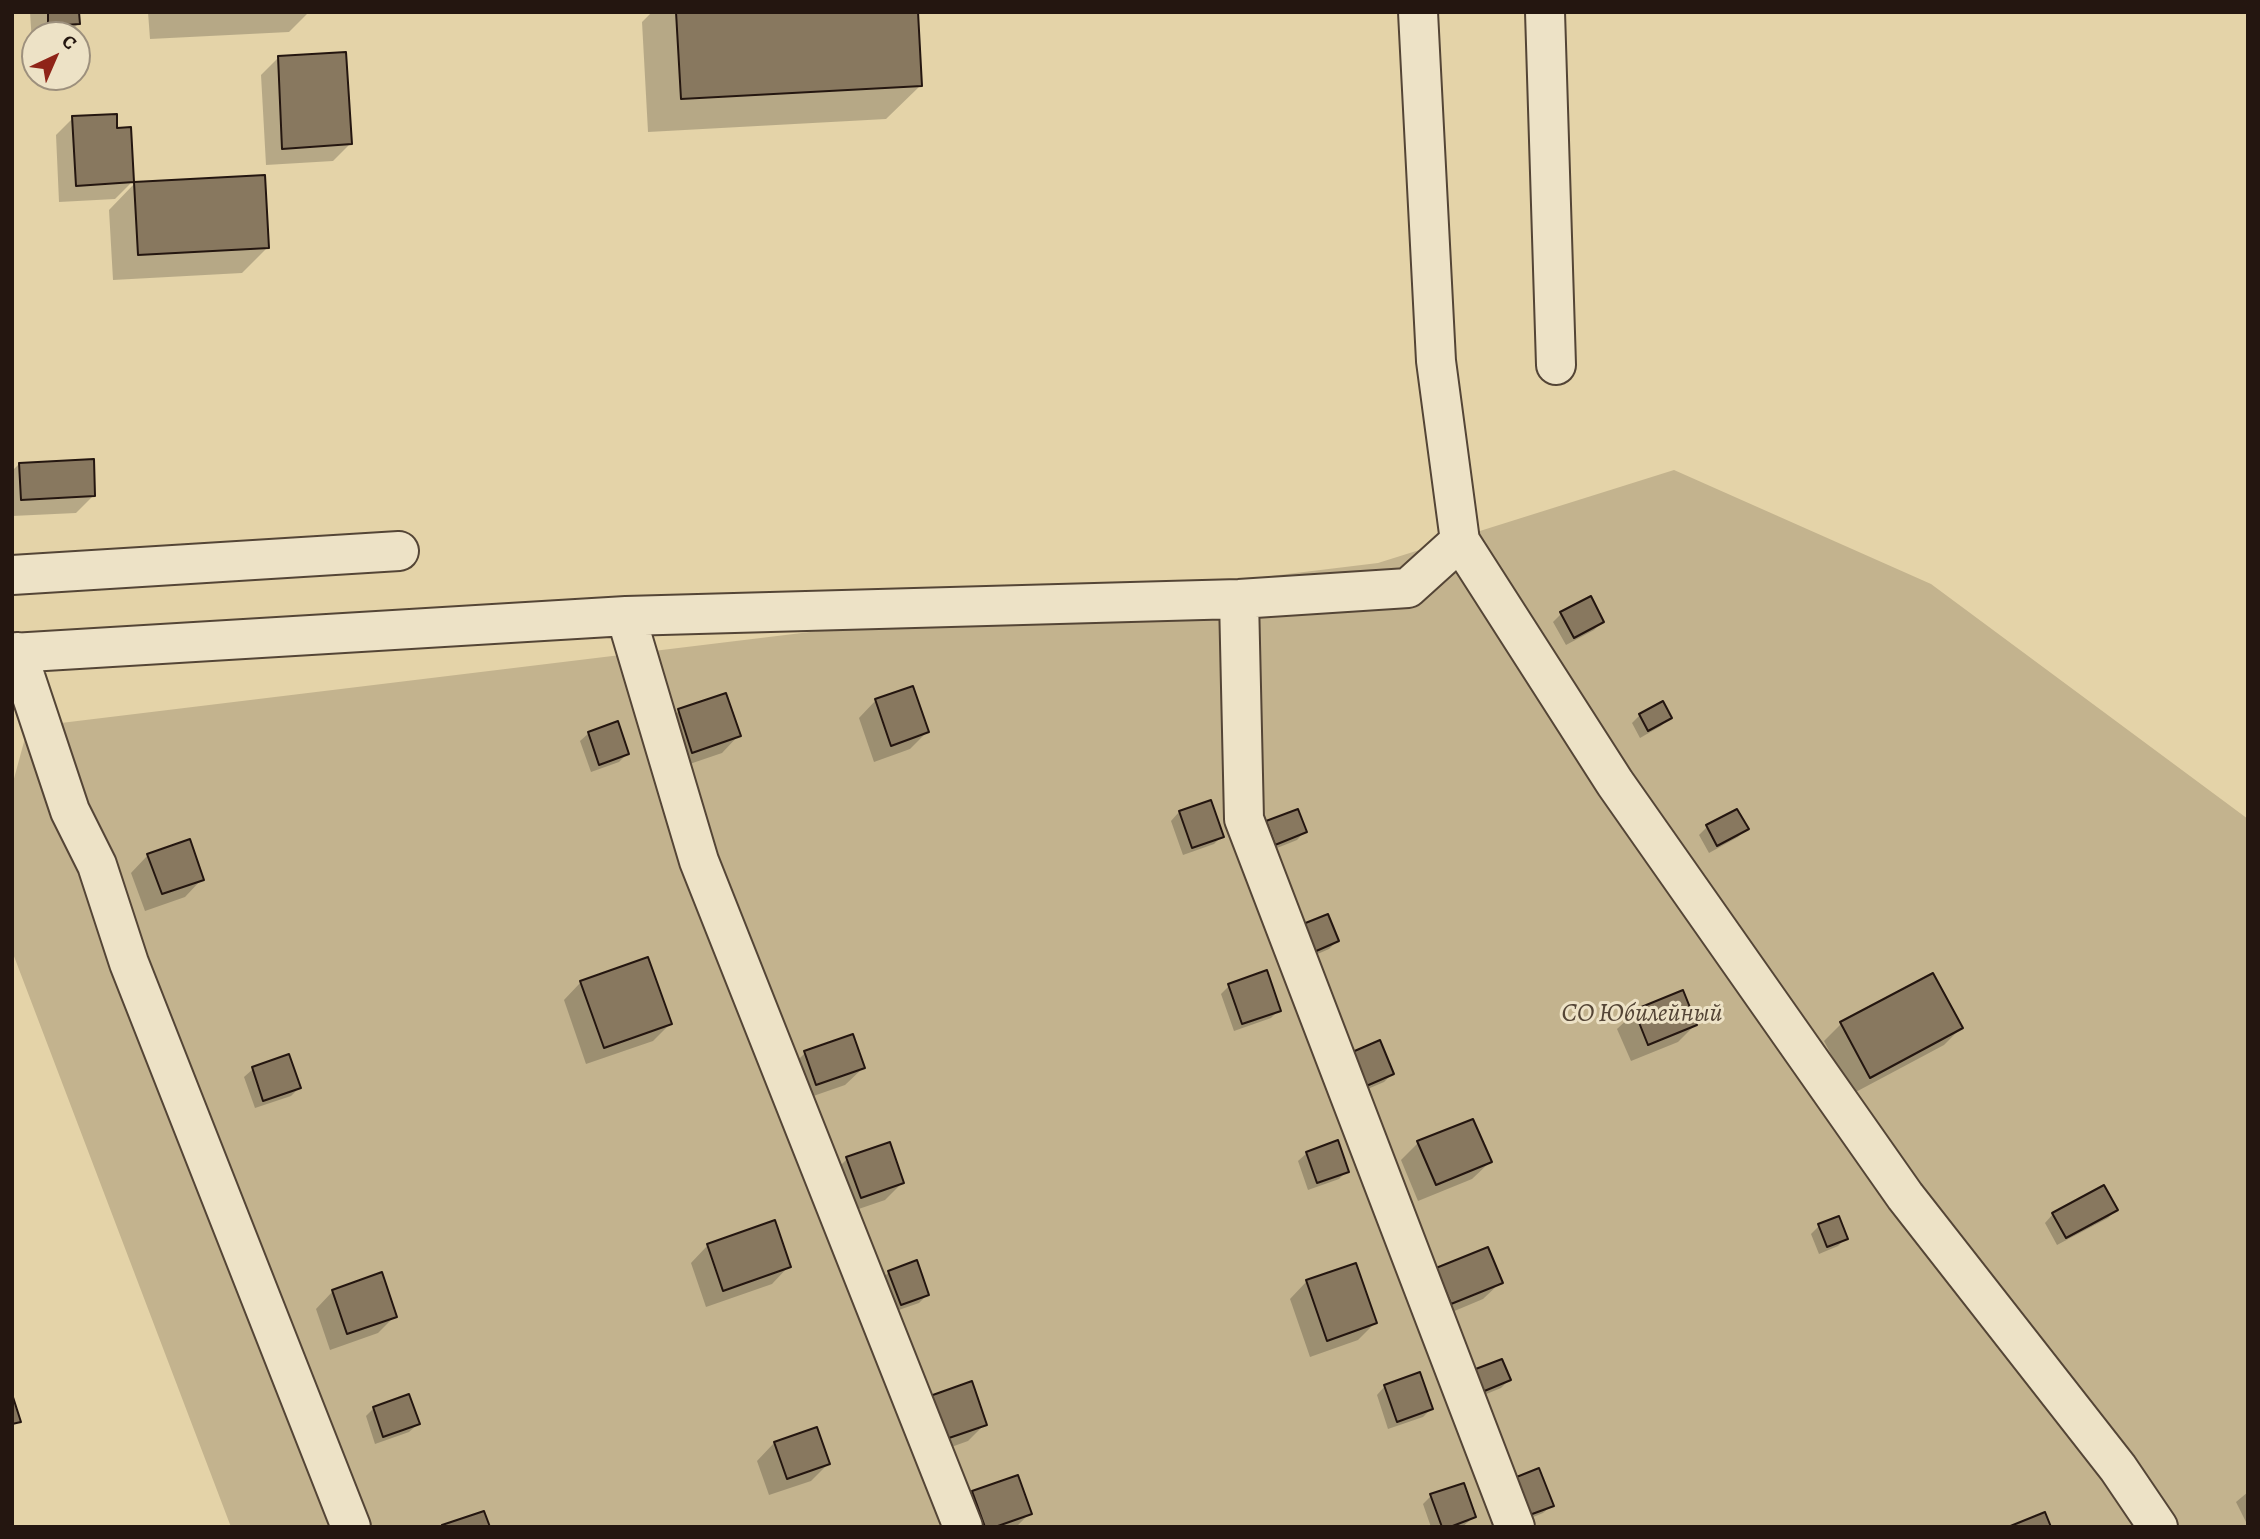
<!DOCTYPE html>
<meta charset="utf-8">
<style>
body{margin:0}
#map{position:relative;width:2260px;height:1539px;overflow:hidden;background:#e4d3a8;font-family:Alegreya,serif}
canvas{display:block}
.frame{position:absolute;inset:0;border:14px solid #241610;pointer-events:none}
.north{position:absolute;left:21px;top:21px;width:70px;height:70px;box-sizing:border-box;background:#ede2c6;border:2px solid #9d907d;border-radius:50%;rotate:44deg;font-size:19px;font-weight:700;line-height:28px;text-align:center;color:#241610}
.north::after{content:'';display:block;margin:auto;width:24px;height:32px;background:#8f2418;clip-path:polygon(50% 0,100% 100%,50% 72%,0 100%)}
</style>
<div id="map">
<canvas width="2260" height="1539"></canvas>
<div class="frame"></div>
<div class="north">С</div>
</div>
<script>
const ctx = document.querySelector('canvas').getContext('2d');
ctx.lineJoin = 'round';
function fillPath(path, color) {
  ctx.fillStyle = color;
  ctx.fill(path, 'evenodd');
}
function stroke(path, color, width, dash) {
  ctx.strokeStyle = color;
  ctx.lineWidth = width;
  ctx.lineCap = dash ? 'butt' : 'round';
  ctx.setLineDash(dash || []);
  ctx.stroke(path);
}
function drawText(font, color, halo, rows, align = 'center') {
  ctx.font = font + ' Alegreya,serif';
  ctx.lineWidth = 6;
  ctx.setLineDash([]);
  ctx.textBaseline = 'middle';
  ctx.strokeStyle = halo;
  ctx.fillStyle = color;
  for (const [text, x, y, turn = 0] of rows) {
    ctx.save();
    ctx.translate(x, y);
    ctx.rotate((+turn || 0) * Math.PI / 180);
    ctx.textAlign = isNaN(turn) ? turn : align;
    if (halo) ctx.strokeText(text, 0, 0);
    ctx.fillText(text, 0, 0);
    ctx.restore();
  }
}
fillPath(new Path2D(`
 M 1674,470 L 1931,584 L 2248,819 L 2248,1527 L 231,1527 L 12,951 L 12,786 L 28,727 L 1378,563 Z`), '#c3b38e');
fillPath(new Path2D(`
 M 30,12 L 78,12 L 78,24 L 67,35 L 35,35 L 35,42 L 32,43 Z
 M 148,12 L 309,12 L 289,32 L 150,39 Z
 M 652,12 L 916,12 L 920,86 L 886,119 L 648,132 L 642,22 Z
 M 278,58 L 350,144 L 333,161 L 266,165 L 261,75 Z
 M 73,118 L 132,182 L 115,199 L 59,202 L 56,135 Z
 M 134,184 L 267,248 L 242,273 L 113,280 L 109,210 Z
 M 19,464 L 94,495 L 76,513 L 12,516 L 12,471 Z
 M 1561,614 L 1602,622 L 1594,630 L 1566,645 L 1553,622 Z
 M 876,700 L 927,732 L 910,749 L 874,762 L 859,718 Z
 M 679,711 L 739,735 L 722,753 L 675,769 L 661,728 Z
 M 1640,715 L 1669,718 L 1661,726 L 1640,738 L 1632,723 Z
 M 589,733 L 627,754 L 619,762 L 591,772 L 580,741 Z
 M 1210,802 L 1222,836 L 1214,844 L 1183,855 L 1171,821 L 1179,812 Z
 M 1267,823 L 1305,831 L 1297,840 L 1267,852 L 1259,831 Z
 M 1707,827 L 1746,829 L 1738,837 L 1709,853 L 1699,835 Z
 M 148,855 L 202,879 L 185,897 L 145,911 L 131,873 Z
 M 1295,934 L 1337,941 L 1329,949 L 1306,959 Z
 M 581,982 L 670,1024 L 653,1041 L 586,1064 L 564,1000 Z
 M 1229,986 L 1279,1010 L 1271,1018 L 1234,1031 L 1221,994 Z
 M 1682,992 L 1695,1025 L 1678,1042 L 1631,1061 L 1617,1029 L 1635,1012 Z
 M 1841,1024 L 1961,1028 L 1944,1045 L 1852,1094 L 1824,1041 Z
 M 805,1053 L 863,1068 L 845,1085 L 799,1101 L 788,1070 Z
 M 1342,1062 L 1392,1074 L 1384,1082 L 1356,1094 Z
 M 253,1069 L 299,1088 L 291,1096 L 255,1108 L 244,1077 Z
 M 1418,1143 L 1490,1162 L 1472,1179 L 1418,1201 L 1401,1160 Z
 M 1307,1153 L 1347,1171 L 1339,1179 L 1308,1190 L 1298,1161 Z
 M 847,1159 L 902,1183 L 885,1200 L 844,1214 L 830,1176 Z
 M 2116,1210 L 2108,1218 L 2057,1245 L 2045,1223 L 2053,1214 Z
 M 1819,1226 L 1846,1238 L 1838,1246 L 1819,1254 L 1811,1234 Z
 M 708,1245 L 789,1266 L 772,1284 L 706,1307 L 691,1263 Z
 M 1437,1270 L 1501,1282 L 1483,1299 L 1433,1320 Z
 M 889,1272 L 927,1295 L 919,1303 L 893,1312 L 881,1280 Z
 M 1307,1281 L 1375,1323 L 1358,1340 L 1310,1357 L 1290,1299 Z
 M 333,1291 L 395,1316 L 378,1333 L 330,1350 L 316,1309 Z
 M 1474,1372 L 1509,1380 L 1501,1388 L 1474,1399 Z
 M 971,1383 L 985,1424 L 968,1441 L 929,1455 Z
 M 1385,1386 L 1431,1409 L 1423,1417 L 1388,1429 L 1377,1395 Z
 M 374,1408 L 418,1424 L 409,1432 L 375,1444 L 366,1416 Z
 M 774,1443 L 828,1464 L 811,1481 L 769,1495 L 757,1461 Z
 M 1501,1490 L 1552,1505 L 1543,1513 L 1516,1524 Z
 M 2248,1492 L 2248,1521 L 2246,1522 L 2236,1502 Z
 M 973,1493 L 1030,1513 L 1016,1527 L 962,1527 L 956,1510 Z
 M 1431,1496 L 1474,1517 L 1462,1527 L 1431,1527 L 1423,1504 Z`), '#0003');
const building = new Path2D(`
 M 48,12 L 79,12 L 80,24 L 48,26 Z
 M 676,12 L 918,12 L 922,86 L 681,99 Z
 M 346,52 L 352,144 L 282,149 L 278,56 Z
 M 117,114 L 117,128 L 131,127 L 134,182 L 76,186 L 72,116 Z
 M 265,175 L 269,248 L 138,255 L 134,182 Z
 M 94,459 L 95,496 L 21,500 L 19,463 Z
 M 1591,596 L 1604,622 L 1574,638 L 1560,612 Z
 M 913,686 L 929,732 L 891,746 L 875,699 Z
 M 726,693 L 741,736 L 692,753 L 678,709 Z
 M 1663,701 L 1672,718 L 1648,731 L 1639,714 Z
 M 618,721 L 629,754 L 599,765 L 588,732 Z
 M 1211,800 L 1224,837 L 1192,848 L 1179,811 Z
 M 1298,809 L 1307,832 L 1275,845 L 1266,821 Z
 M 1737,809 L 1749,829 L 1717,846 L 1706,825 Z
 M 190,839 L 204,880 L 162,894 L 147,854 Z
 M 1328,914 L 1339,941 L 1314,952 L 1303,924 Z
 M 648,957 L 672,1024 L 604,1048 L 580,981 Z
 M 1267,970 L 1281,1011 L 1242,1024 L 1228,984 Z
 M 1933,973 L 1963,1028 L 1870,1078 L 1840,1022 Z
 M 1683,990 L 1697,1025 L 1648,1045 L 1634,1010 Z
 M 853,1034 L 865,1068 L 816,1085 L 804,1051 Z
 M 1380,1040 L 1394,1074 L 1364,1087 L 1350,1053 Z
 M 289,1054 L 301,1088 L 263,1101 L 252,1067 Z
 M 1473,1119 L 1492,1162 L 1436,1185 L 1417,1141 Z
 M 1338,1140 L 1349,1172 L 1317,1183 L 1306,1152 Z
 M 890,1142 L 904,1183 L 861,1198 L 846,1157 Z
 M 2104,1185 L 2118,1210 L 2066,1238 L 2052,1213 Z
 M 1839,1216 L 1848,1239 L 1827,1247 L 1818,1224 Z
 M 775,1220 L 791,1267 L 723,1291 L 707,1244 Z
 M 1488,1247 L 1503,1283 L 1451,1304 L 1436,1268 Z
 M 917,1260 L 929,1295 L 901,1305 L 888,1271 Z
 M 1356,1263 L 1377,1323 L 1327,1341 L 1306,1280 Z
 M 382,1272 L 397,1317 L 347,1334 L 332,1290 Z
 M 1502,1359 L 1511,1380 L 1482,1392 L 1473,1370 Z
 M 1420,1372 L 1433,1409 L 1397,1422 L 1384,1385 Z
 M 972,1381 L 987,1425 L 946,1439 L 930,1396 Z
 M 12,1394 L 21,1422 L 12,1424 Z
 M 409,1394 L 420,1424 L 383,1437 L 373,1407 Z
 M 817,1427 L 830,1464 L 787,1479 L 774,1442 Z
 M 1539,1468 L 1554,1506 L 1524,1517 L 1509,1480 Z
 M 1018,1475 L 1032,1514 L 995,1527 L 985,1527 L 972,1491 Z
 M 1464,1483 L 1476,1517 L 1450,1527 L 1442,1527 L 1430,1494 Z
 M 484,1511 L 490,1527 L 443,1527 L 442,1525 Z
 M 2045,1512 L 2051,1527 L 2008,1527 Z`);
fillPath(building, '#88785f');
stroke(building, '#241610', 2);
const minor = new Path2D(`
 M 1545,12 L 1556,365
 M 1460,541 L 1615,783 L 1905,1196 L 2118,1468 L 2158,1527
 M 12,575 L 399,551
 M 1239,599 L 1244,819 L 1515,1527
 M 626,616 L 699,861 L 963,1527
 M 17,652 L 70,811 L 97,865 L 129,963 L 351,1527
 M 12,653 L 626,616 L 1239,599 L 1408,588 L 1460,541 L 1436,361 L 1418,12`);
stroke(minor, '#544536', 42);
stroke(minor, '#ede2c6', 38);
drawText('italic 26px', '#544536', '#ede2c6', [
 ["СО Юбилейный",1642,1015]
]);
</script>
